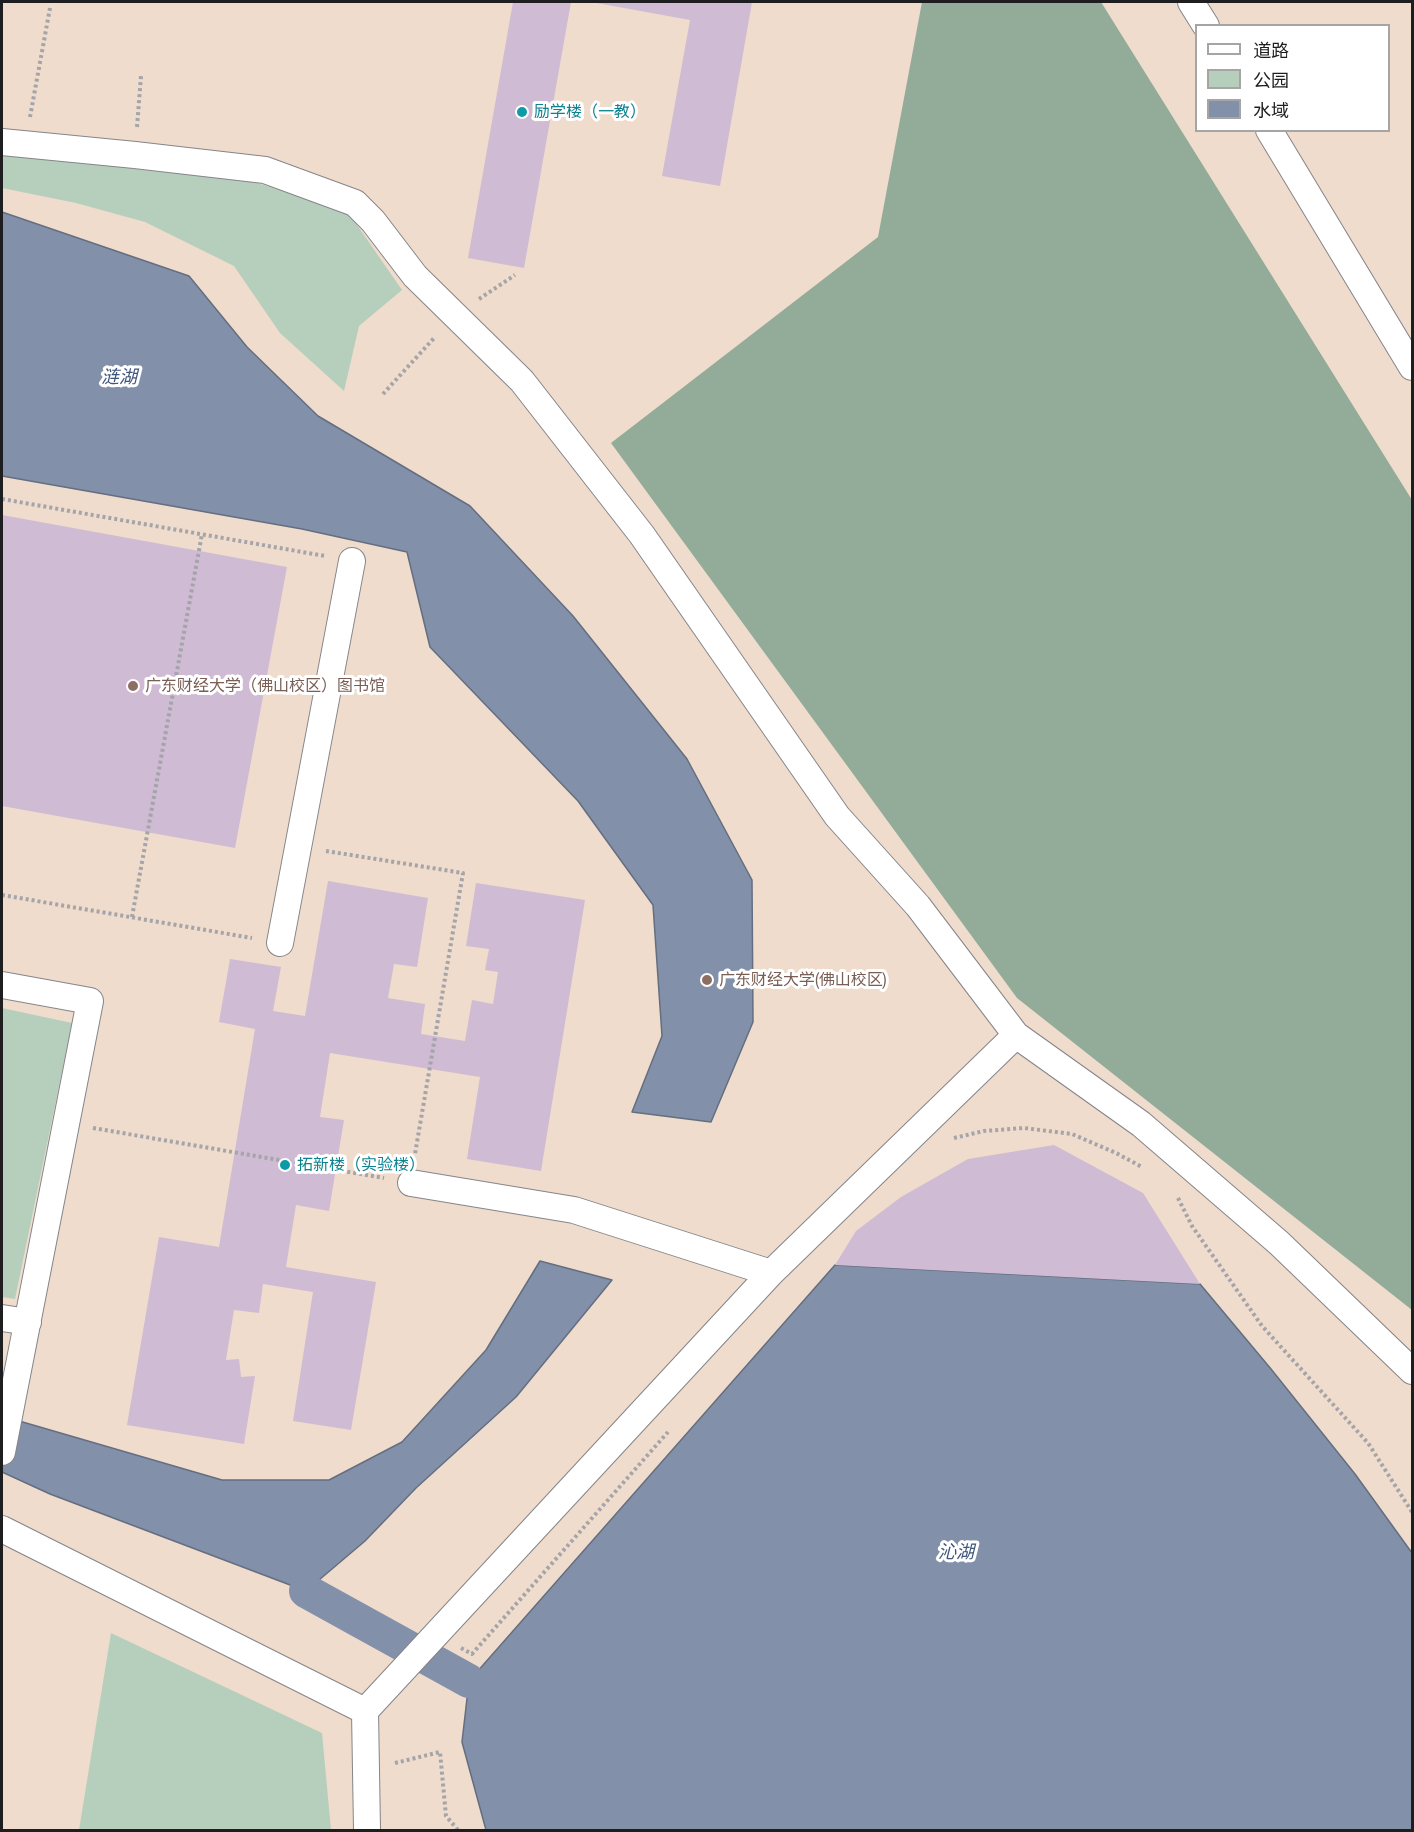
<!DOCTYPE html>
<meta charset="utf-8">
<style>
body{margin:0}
#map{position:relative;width:1414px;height:1832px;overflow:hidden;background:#eae9ef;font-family:"Asap Condensed","Noto Sans SC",sans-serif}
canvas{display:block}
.frame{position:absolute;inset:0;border:3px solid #1e1e20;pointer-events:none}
.legend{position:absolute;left:1195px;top:24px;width:195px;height:108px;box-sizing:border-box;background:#fff;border:2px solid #a5a5a6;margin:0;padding:8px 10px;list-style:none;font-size:18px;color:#1e1e20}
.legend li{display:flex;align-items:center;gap:12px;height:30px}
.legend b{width:30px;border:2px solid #a5a5a6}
</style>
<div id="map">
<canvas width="1414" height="1832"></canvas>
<div class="frame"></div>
<ul class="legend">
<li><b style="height:8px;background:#fff"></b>道路</li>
<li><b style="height:16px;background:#b6cfbc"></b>公园</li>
<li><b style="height:16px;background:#8291a9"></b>水域</li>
</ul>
</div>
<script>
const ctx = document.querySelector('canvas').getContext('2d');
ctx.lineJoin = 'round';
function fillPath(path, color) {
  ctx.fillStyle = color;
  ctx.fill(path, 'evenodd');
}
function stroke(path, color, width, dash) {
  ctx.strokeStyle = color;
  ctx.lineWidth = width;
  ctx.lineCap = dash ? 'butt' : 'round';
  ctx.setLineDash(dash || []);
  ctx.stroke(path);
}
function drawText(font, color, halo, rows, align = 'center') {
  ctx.font = font + ' "Asap Condensed","Noto Sans SC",sans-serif';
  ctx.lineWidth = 6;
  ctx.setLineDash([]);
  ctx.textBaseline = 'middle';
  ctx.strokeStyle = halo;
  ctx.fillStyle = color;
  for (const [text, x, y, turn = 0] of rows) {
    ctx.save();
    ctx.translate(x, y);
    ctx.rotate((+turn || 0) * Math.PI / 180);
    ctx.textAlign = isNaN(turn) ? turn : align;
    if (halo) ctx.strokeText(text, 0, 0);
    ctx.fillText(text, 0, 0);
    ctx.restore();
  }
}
fillPath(new Path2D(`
 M 2,2 L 1412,2 L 1412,1830 L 2,1830 ZM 1196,26 L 1388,26 L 1388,130 L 1196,130 Z`), '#efdccc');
fillPath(new Path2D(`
 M 2,154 L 50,157 L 144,170 L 251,181 L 348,212 L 402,290 L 359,326 L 344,391 L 280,333 L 234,266 L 145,222 L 76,203 L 2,188 Z
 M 2,1008 L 72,1023 L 15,1299 L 2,1297 Z
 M 111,1633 L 322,1733 L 331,1830 L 79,1830 Z`), '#b6cfbc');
fillPath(new Path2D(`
 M 922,2 L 1101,2 L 1412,500 L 1412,1310 L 1017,998 L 611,443 L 878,237 Z`), '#92ac99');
const water = new Path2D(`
 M 2,212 L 189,276 L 247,347 L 318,416 L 470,506 L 573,616 L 687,759 L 752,880 L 753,1022 L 711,1122 L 632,1112 L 662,1036 L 653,905 L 578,801 L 430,647 L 407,552 L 302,529 L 2,476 Z
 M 540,1261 L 612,1280 L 516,1397 L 416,1488 L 365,1541 L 306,1591 L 50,1494 L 2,1472 L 2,1416 L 222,1480 L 329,1480 L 402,1442 L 486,1350 Z
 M 835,1265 L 1200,1284 L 1271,1369 L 1355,1474 L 1412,1553 L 1412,1830 L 486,1830 L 462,1742 L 469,1681 Z`);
fillPath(water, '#8291a9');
stroke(water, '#646e80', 1.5);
stroke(new Path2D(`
 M 306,1591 L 469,1681`), '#8291a9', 34);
fillPath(new Path2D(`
 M 513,2 L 571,2 L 524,268 L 468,258 Z
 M 591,2 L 752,2 L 720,186 L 662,176 L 690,20 Z
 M 2,515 L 287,567 L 235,848 L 2,806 Z
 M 328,881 L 428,898 L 417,967 L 394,964 L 388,998 L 425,1004 L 421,1034 L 465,1041 L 472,1000 L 493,1004 L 498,972 L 485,970 L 489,949 L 466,946 L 476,883 L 585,900 L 541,1171 L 467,1159 L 480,1077 L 330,1053 L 320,1117 L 344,1120 L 329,1211 L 296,1205 L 286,1267 L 376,1282 L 351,1430 L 293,1421 L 313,1292 L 263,1284 L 259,1313 L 234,1310 L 226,1360 L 239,1359 L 241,1377 L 255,1376 L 244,1444 L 127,1425 L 159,1237 L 219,1247 L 255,1029 L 219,1022 L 230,959 L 281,967 L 273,1011 L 305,1016 Z
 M 1054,1145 L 1143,1193 L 1200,1284 L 835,1265 L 856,1231 L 901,1197 L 968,1159 Z`), '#cfbbd3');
const street = new Path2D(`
 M 1191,2 L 1206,26
 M 1269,130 L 1412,367
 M 2,142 L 135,155 L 265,170 L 355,203 L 373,221 L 415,276 L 522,381 L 642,535 L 837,816 L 918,906 L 1016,1035 L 771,1273 L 365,1711
 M 280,943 L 352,561
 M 2,985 L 90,1001 L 2,1452
 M 1016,1035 L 1141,1124 L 1279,1243 L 1412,1371
 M 411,1183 L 574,1210 L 771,1273
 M 2,1318 L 28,1322
 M 2,1529 L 365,1711 L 367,1830`);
stroke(street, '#85858a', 28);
stroke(new Path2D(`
 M 30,117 L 50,8
 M 137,127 L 141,76
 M 479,299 L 515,275
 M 383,394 L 435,337
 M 2,499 L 325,556
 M 326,851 L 463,873 L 415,1154
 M 2,895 L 252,938
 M 132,917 L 202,534
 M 93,1128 L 384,1178
 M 954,1138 L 984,1131 L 1024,1128 L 1072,1134 L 1116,1153 L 1142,1167
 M 1178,1198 L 1192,1226 L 1262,1326 L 1368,1443 L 1412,1512
 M 461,1648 L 472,1654 L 668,1432
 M 395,1763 L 440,1752 L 446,1816 L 458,1830`), '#a5a4a9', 4, [3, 3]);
stroke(street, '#fff', 26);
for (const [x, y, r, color] of [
 [522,112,6,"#0f9aa8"],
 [133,686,6,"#8d6e63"],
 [707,980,6,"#8d6e63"],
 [285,1165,6,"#0f9aa8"]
]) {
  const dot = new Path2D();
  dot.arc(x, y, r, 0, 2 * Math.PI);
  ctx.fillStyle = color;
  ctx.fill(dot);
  stroke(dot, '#fff', 2);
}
drawText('16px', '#0d838f', '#fff', [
 ["励学楼（一教）",534,112],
 ["拓新楼（实验楼）",297,1165]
], 'left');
drawText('16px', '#785e54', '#fff', [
 ["广东财经大学（佛山校区）图书馆",145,686],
 ["广东财经大学(佛山校区)",719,980]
], 'left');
drawText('italic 18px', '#3e557c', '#fff', [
 ["涟湖",119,377],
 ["沁湖",956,1552]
]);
</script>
